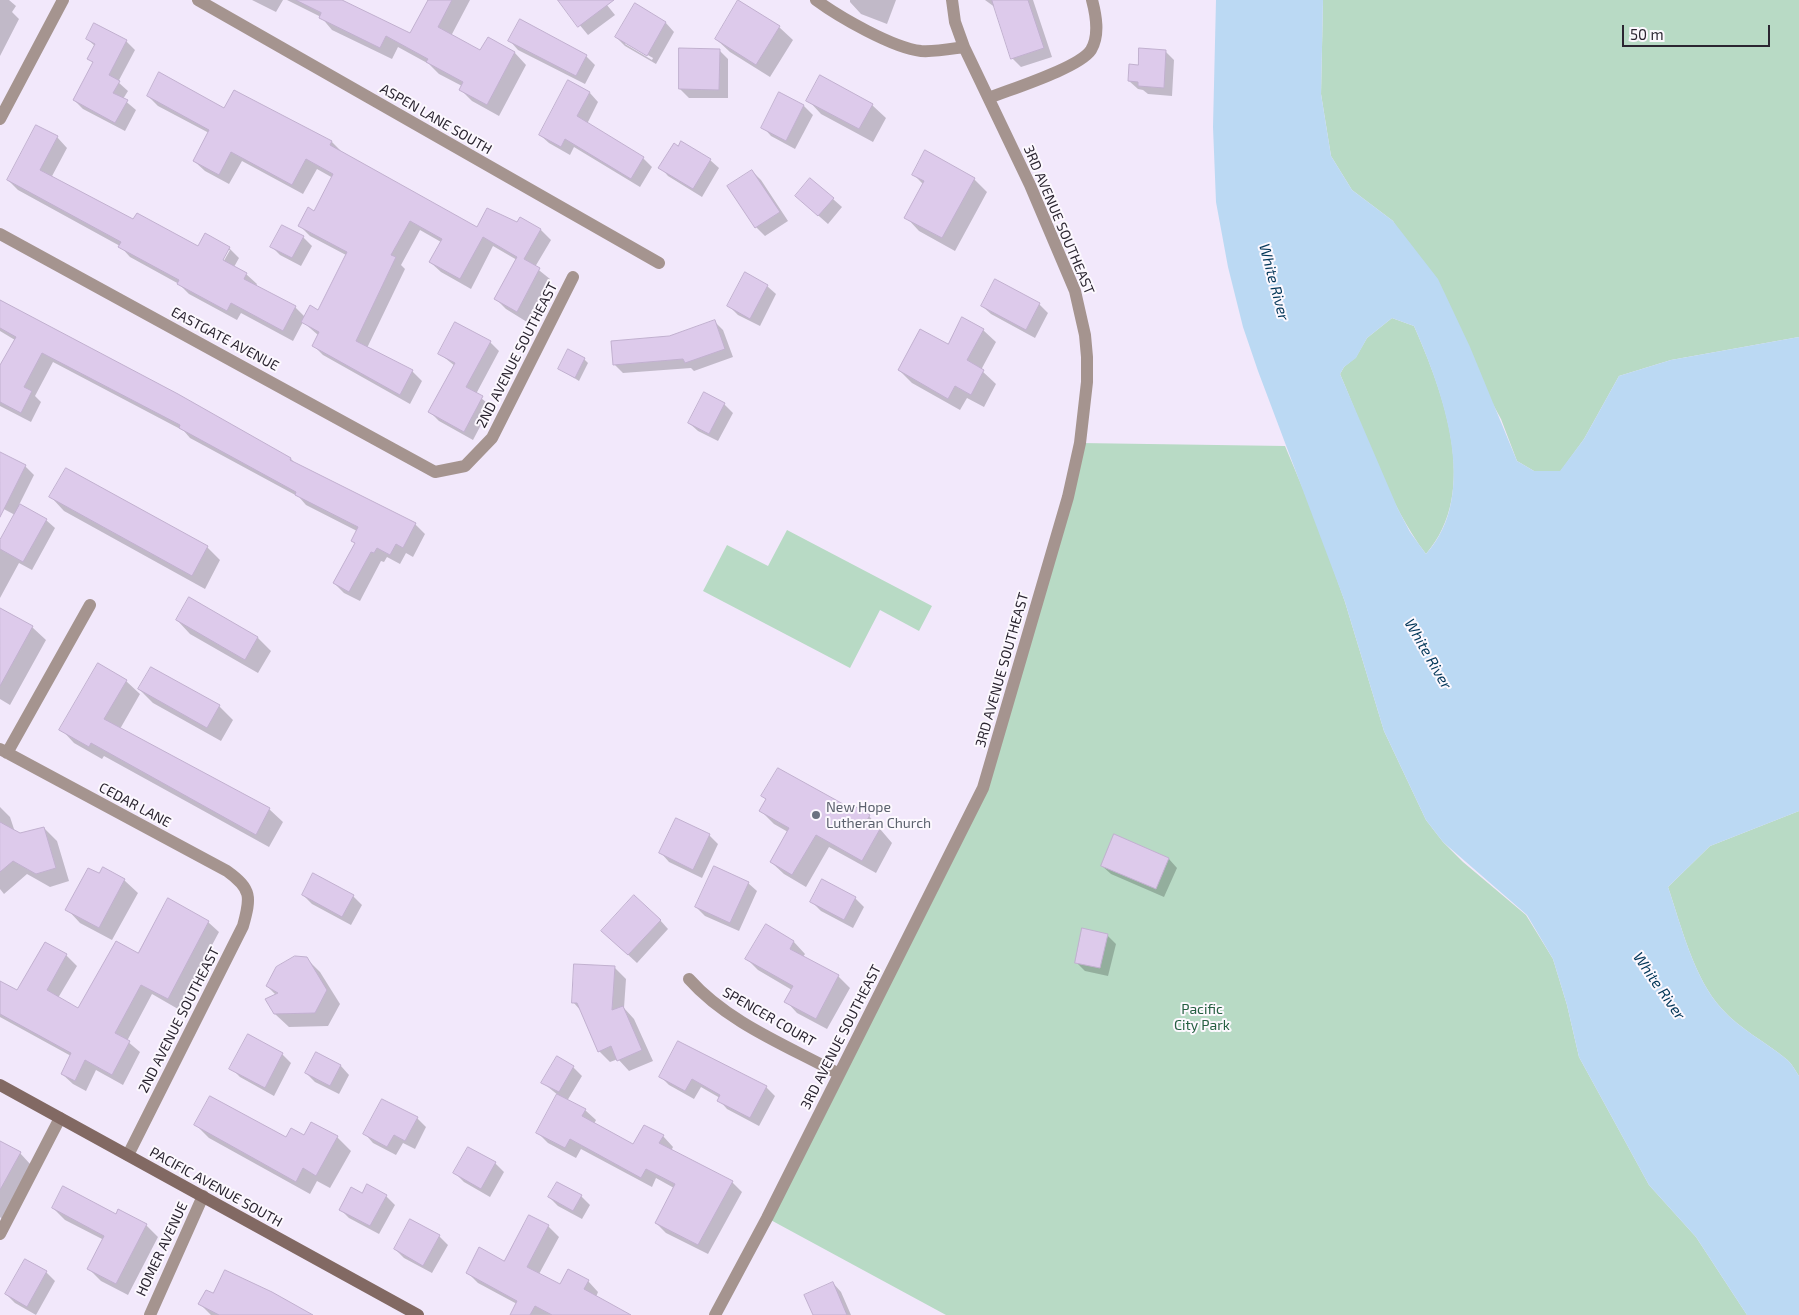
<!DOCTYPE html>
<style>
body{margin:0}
#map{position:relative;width:1799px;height:1315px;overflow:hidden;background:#f2e8fb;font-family:"Exo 2",sans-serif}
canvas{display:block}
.scale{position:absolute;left:1622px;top:25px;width:148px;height:22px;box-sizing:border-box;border:2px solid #2b2531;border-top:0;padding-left:6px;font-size:15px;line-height:18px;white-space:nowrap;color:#2b2531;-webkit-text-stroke:4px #fcf8fe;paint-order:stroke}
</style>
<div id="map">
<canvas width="1799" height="1315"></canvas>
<div class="scale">50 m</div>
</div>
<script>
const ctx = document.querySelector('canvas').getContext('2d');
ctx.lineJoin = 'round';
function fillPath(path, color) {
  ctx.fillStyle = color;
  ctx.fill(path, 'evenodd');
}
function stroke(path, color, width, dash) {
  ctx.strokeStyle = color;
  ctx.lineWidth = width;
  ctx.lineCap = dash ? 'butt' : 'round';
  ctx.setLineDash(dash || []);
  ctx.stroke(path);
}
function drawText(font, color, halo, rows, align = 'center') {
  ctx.font = font + ' "Exo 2",sans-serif';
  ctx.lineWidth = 4;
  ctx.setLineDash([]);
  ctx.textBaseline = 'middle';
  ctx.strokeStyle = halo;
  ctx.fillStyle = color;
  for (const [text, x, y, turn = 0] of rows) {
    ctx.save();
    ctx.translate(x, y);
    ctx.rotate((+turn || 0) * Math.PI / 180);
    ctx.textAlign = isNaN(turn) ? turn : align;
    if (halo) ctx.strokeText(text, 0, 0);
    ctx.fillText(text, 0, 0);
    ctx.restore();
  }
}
fillPath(new Path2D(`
 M 1323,0 L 1799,0 L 1799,337 L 1671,360 L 1619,376 L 1584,439 L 1560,472 L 1534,471 L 1517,461 L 1501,419 L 1393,221 L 1352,190 L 1331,156 L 1321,94 Z
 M 1392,318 L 1414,326 C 1443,392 1481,491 1426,554 C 1388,504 1365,432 1340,374 L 1344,367 L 1356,357 L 1367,338 Z
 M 1080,443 L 1285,446 L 1316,520 L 1345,602 L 1384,731 L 1426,820 L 1443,842 L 1463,862 L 1526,915 L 1553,959 L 1567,1005 L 1579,1057 L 1649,1185 L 1696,1237 L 1747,1315 L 946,1315 L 767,1218 L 983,789 Z
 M 787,530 L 932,606 L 919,631 L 880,610 L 850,668 L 703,591 L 727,545 L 768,566 Z
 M 1799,811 L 1799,1076 C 1795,1070 1791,1062 1785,1058 C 1764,1041 1740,1029 1722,1009 C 1694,979 1681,925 1668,887 L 1710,846 Z`), '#b8dac5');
fillPath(new Path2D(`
 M 1216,0 L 1323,0 L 1321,94 L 1331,156 L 1352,190 L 1393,221 L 1438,279 L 1470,347 L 1517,461 L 1534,471 L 1560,471 L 1584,439 L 1619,376 L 1671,360 L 1799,337 L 1799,811 L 1710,846 L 1668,887 C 1681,925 1694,979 1722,1009 C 1740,1029 1764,1041 1785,1058 C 1791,1062 1795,1070 1799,1076 L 1799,1315 L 1747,1315 L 1696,1237 L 1649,1185 L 1579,1057 L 1567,1005 L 1553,959 L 1527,915 L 1443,842 L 1426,820 L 1384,731 L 1345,602 L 1258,371 L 1243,327 L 1228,267 L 1216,202 L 1213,127 ZM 1392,318 L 1414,326 C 1442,390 1481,494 1426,554 L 1410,532 L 1398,509 L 1340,374 L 1344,367 L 1356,358 L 1367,338 Z`), '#bbd9f3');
fillPath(new Path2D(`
 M 0,0 L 9,0 L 16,6 L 12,12 L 19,19 L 0,56 Z
 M 252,0 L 283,0 L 276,12 Z
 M 287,0 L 340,0 L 411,34 L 429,2 L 427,0 L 470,0 L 451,36 L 481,52 L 488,38 L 515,53 L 526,65 L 499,116 L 472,101 L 460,89 L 462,86 L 439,74 L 429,64 L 398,47 L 392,59 L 332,30 L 321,17 Z
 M 559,0 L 603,0 L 615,15 L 588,35 Z
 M 850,0 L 896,0 L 887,24 L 861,14 L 850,2 Z
 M 985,0 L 1033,0 L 1052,57 L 1021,67 L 1012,58 L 996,8 Z
 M 635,5 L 666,23 L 674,32 L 656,64 L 625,46 L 616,37 ZM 625,42 L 653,58 L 652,60 L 625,44 Z
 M 779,27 L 793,40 L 770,77 L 730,52 L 716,39 Z
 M 87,39 L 126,41 L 135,50 L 118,82 L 128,91 L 123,99 L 136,110 L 125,131 L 83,109 L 74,100 L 94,64 L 89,58 L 95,46 Z
 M 510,41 L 586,56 L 595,65 L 585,84 L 518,50 Z
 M 719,50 L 728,59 L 728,98 L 689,98 L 680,89 Z
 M 1165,51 L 1174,60 L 1172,96 L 1148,94 L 1143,90 L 1138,89 L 1129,81 L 1140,66 Z
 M 568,81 L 590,93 L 598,102 L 587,124 L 643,158 L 652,167 L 640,187 L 574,147 L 570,155 L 549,143 L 540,135 Z
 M 234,92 L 332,142 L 342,152 L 478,229 L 517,224 L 521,219 L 541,230 L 551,240 L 535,267 L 550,279 L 527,322 L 506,309 L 496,299 L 517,260 L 493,246 L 471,289 L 441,272 L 430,262 L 441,242 L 420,230 L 401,265 L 405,269 L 367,348 L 412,371 L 422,381 L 410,404 L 323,355 L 313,345 L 318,335 L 303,322 L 293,341 L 241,313 L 237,320 L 189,294 L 179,284 L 130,257 L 120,246 L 18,190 L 8,180 L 57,137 L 67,148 L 51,178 L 134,221 L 198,248 L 229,248 L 239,258 L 234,267 L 246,274 L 257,284 L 256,286 L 295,307 L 305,317 L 319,312 L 346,255 L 310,236 L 300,226 L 315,212 L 333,178 L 317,169 L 303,194 L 242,161 L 229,184 L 205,171 L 194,161 L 209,133 L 158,106 L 148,96 L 225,110 ZM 227,250 L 230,250 L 221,266 Z
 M 780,94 L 804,106 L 813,115 L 795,149 L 771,136 L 763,127 Z
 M 808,100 L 872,105 L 886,118 L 873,142 L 821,114 Z
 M 710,160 L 719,168 L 702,197 L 668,176 L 660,167 Z
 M 752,171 L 761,180 L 788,221 L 765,236 L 756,227 L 729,186 Z
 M 913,174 L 974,179 L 987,192 L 955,251 L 919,231 L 906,217 L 924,185 Z
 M 796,196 L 833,199 L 842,207 L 828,224 Z
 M 303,237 L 312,246 L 301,266 L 280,255 L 272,247 Z
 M 767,286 L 776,294 L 760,326 L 738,315 L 729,306 Z
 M 0,300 L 291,459 L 297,465 L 415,524 L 425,534 L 413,557 L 406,553 L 400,564 L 387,557 L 384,562 L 381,561 L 360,601 L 344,593 L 334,583 L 356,544 L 352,541 L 357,531 L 306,505 L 299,497 L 190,438 L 184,431 L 53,362 L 35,396 L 41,402 L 31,422 L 0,406 L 0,367 L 15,340 L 0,331 Z
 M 1039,304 L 1048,313 L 1035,338 L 991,314 L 982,306 Z
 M 714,321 L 723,330 L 733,357 L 694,371 L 691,368 L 623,373 L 614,364 L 670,337 Z
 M 983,330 L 996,342 L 981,370 L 996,384 L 984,407 L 967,398 L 960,410 L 912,383 L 899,370 Z
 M 490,342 L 499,351 L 476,394 L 491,406 L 473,440 L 439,421 L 430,412 L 455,366 L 440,354 Z
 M 584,359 L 588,363 L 579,381 L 560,369 Z
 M 724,404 L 733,413 L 718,441 L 698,431 L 689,423 Z
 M 0,464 L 25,466 L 34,475 L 19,505 L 46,520 L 55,528 L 32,570 L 19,563 L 0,598 L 0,543 L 15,515 L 0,507 Z
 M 51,497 L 207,547 L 220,560 L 205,589 L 64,511 Z
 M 190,599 L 258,638 L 271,651 L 258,673 L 190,634 L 177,620 Z
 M 0,618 L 32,627 L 46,640 L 10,705 L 0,699 Z
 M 151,668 L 219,706 L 233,720 L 221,741 L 153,703 L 139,689 Z
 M 126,681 L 140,694 L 120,729 L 269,809 L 283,822 L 269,847 L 104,756 L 102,759 L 74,743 L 61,729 Z
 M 763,796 L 855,812 L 869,816 L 892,843 L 876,873 L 829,847 L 806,887 L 784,874 L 771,862 L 788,832 L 774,824 L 761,811 L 767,801 Z
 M 0,807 L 10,817 L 15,832 L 20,834 L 44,828 L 57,841 L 69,881 L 50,887 L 27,874 L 4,894 L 0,889 Z
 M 709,835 L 718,844 L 702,878 L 669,862 L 661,853 Z
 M 1115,836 L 1169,859 L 1177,868 L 1164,897 L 1111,874 L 1102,866 Z
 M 100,875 L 124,880 L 138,893 L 112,940 L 80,923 L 67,909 Z
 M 823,881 L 855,898 L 864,907 L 853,928 L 821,911 L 812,902 Z
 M 748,883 L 757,891 L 739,931 L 705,916 L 696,907 Z
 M 303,895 L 353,896 L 362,905 L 351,925 L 312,904 Z
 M 660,920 L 668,929 L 637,963 L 612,940 Z
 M 208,922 L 219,932 L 178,1009 L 152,994 L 127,1041 L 140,1052 L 123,1085 L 96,1070 L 86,1091 L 73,1084 L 62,1074 L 71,1056 L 0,1017 L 0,982 L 17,992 L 45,944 L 66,955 L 77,966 L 58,998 L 79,1010 L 139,955 Z
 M 766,926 L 794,942 L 805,954 L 803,957 L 838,976 L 850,988 L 827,1029 L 797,1013 L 786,1001 L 792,990 L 758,970 L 746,958 Z
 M 1107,935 L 1116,944 L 1108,976 L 1085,971 L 1076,962 Z
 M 306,958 L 320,972 L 340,1004 L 328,1026 L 289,1027 L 275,1014 L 276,995 L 267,986 Z
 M 614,967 L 626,979 L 624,1008 L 634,1019 L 653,1061 L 629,1071 L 618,1059 L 610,1062 L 599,1051 L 582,1012 L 573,1002 Z
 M 679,1042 L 766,1087 L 775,1096 L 759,1126 L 727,1109 L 719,1100 L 720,1098 L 701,1087 L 694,1099 L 669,1085 L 660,1076 Z
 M 316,1053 L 341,1066 L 349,1075 L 339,1094 L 315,1082 L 306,1073 Z
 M 282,1054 L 291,1063 L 274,1096 L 240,1077 L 231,1068 Z
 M 573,1067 L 582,1076 L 567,1101 L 585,1110 L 596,1120 L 594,1124 L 634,1146 L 663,1136 L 673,1147 L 671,1151 L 732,1182 L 742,1192 L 708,1254 L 666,1233 L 656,1223 L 674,1188 L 656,1178 L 652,1187 L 581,1149 L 576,1158 L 548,1143 L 538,1133 L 558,1095 L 543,1083 Z
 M 382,1100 L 417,1118 L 426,1127 L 415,1149 L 403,1143 L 396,1155 L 373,1143 L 365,1134 Z
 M 312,1124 L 337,1137 L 351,1151 L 330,1188 L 317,1181 L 310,1194 L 209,1138 L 196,1125 L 286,1139 L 305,1137 Z
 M 0,1142 L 20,1153 L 31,1165 L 2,1219 L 0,1217 Z
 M 495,1163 L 504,1172 L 490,1197 L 464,1182 L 455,1173 Z
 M 386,1196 L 395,1205 L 379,1234 L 349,1218 L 340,1209 Z
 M 581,1196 L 590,1205 L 582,1219 L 558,1206 L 549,1197 Z
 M 53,1208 L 116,1216 L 146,1225 L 158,1237 L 128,1295 L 101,1281 L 89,1269 L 104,1240 L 65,1220 Z
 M 548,1226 L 559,1237 L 539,1274 L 560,1285 L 588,1281 L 598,1292 L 596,1297 L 628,1315 L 511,1315 L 517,1304 L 478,1283 L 467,1272 L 505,1262 Z
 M 439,1236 L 448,1245 L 432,1273 L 404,1258 L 395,1249 Z
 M 25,1260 L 46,1272 L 55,1281 L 36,1315 L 15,1303 L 6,1294 Z
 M 833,1283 L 841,1292 L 851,1315 L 814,1315 Z
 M 213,1295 L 309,1315 L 211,1315 L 200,1304 Z`), '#0003');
const building = new Path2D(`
 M 296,0 L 342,0 L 410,33 L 428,0 L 452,0 L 438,27 L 480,50 L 488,37 L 515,52 L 487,105 L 459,90 L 463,82 L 426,62 L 428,59 L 386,36 L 380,48 L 319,18 L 321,13 Z
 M 558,0 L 614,0 L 578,27 Z
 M 738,0 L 780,26 L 756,65 L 715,39 Z
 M 992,0 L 1028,0 L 1044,48 L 1011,59 Z
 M 635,3 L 666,22 L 647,56 L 615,37 Z
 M 520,19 L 587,55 L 576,76 L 508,41 Z
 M 94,23 L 127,40 L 109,75 L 120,81 L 113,93 L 128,100 L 115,123 L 73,100 L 93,62 L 87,59 L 95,44 L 86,39 Z
 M 679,48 L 720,49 L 719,90 L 679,89 Z
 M 1139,48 L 1166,50 L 1164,88 L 1138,86 L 1138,82 L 1128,81 L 1129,64 L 1138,65 Z
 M 159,72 L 224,108 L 234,90 L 332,141 L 330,145 L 477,227 L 487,208 L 517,222 L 520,217 L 541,229 L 524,259 L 540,268 L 517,312 L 494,299 L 517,257 L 483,237 L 460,279 L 429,262 L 442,239 L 410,221 L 391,255 L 396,257 L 356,341 L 413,370 L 400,395 L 312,346 L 319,332 L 301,322 L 310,305 L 318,310 L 347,252 L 298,226 L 308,207 L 314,211 L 333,174 L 306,159 L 292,185 L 231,152 L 219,175 L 193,161 L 209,130 L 147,96 Z
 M 820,75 L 873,104 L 859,129 L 806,101 Z
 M 568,80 L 590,92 L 577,116 L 644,157 L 631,179 L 565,139 L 561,147 L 539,135 Z
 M 779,92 L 804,105 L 786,141 L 761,128 Z
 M 36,125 L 58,136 L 40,170 L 133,219 L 137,213 L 198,246 L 205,233 L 230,247 L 223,260 L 247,273 L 244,279 L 296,306 L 283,331 L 231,303 L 227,311 L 177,284 L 179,280 L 118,247 L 121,242 L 7,180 Z
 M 681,141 L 711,159 L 693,189 L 658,168 L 674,143 L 678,146 Z
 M 925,150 L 975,178 L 942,238 L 904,218 L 924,181 L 912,175 Z
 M 752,170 L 780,212 L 755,228 L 727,186 Z
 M 810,178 L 834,198 L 818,216 L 795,196 Z
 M 282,225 L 304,236 L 292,258 L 270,247 Z
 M 745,272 L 768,285 L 750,319 L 727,306 Z
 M 995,279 L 1040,303 L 1026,330 L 981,306 Z
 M 0,300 L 178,394 L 291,458 L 290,460 L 416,523 L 403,548 L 396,544 L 390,555 L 377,548 L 374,553 L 371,552 L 349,592 L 333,583 L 355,543 L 351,541 L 358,527 L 295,495 L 296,492 L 179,428 L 180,425 L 42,353 L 24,387 L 32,391 L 21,413 L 0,402 L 0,365 L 16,337 L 0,328 Z
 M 962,317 L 984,329 L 967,360 L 984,370 L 971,395 L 955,386 L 948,399 L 898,370 L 920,329 L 948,344 Z
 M 715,320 L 725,349 L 685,363 L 683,359 L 613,365 L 611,341 L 669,336 Z
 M 455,322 L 491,341 L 466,387 L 483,396 L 464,432 L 428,412 L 455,363 L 438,354 Z
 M 568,349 L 585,358 L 575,378 L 558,369 Z
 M 704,392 L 725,403 L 709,434 L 688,423 Z
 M 0,452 L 26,465 L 0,517 Z
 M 66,468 L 208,546 L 192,576 L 49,497 Z
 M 20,504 L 47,519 L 23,562 L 0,549 L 0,540 Z
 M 189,597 L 258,637 L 245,660 L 176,620 Z
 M 0,608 L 33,626 L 0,686 Z
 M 98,663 L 127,680 L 104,719 L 270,808 L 256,835 L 91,743 L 89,747 L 59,730 Z
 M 151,667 L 220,705 L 207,728 L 138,689 Z
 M 778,768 L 854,810 L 856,807 L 870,815 L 866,822 L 880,829 L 862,861 L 816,835 L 792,875 L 770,862 L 789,828 L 759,811 L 766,799 L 761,796 Z
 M 676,818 L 710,834 L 693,870 L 659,853 Z
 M 0,822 L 20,833 L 44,827 L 56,868 L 36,874 L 13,861 L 0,872 Z
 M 1114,834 L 1169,858 L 1156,889 L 1101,866 Z
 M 714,866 L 749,882 L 730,923 L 695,907 Z
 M 103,867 L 125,879 L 99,928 L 65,910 L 88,868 L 99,873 Z
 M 313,873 L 354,895 L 342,917 L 302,895 Z
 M 822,879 L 856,897 L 844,920 L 810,902 Z
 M 634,895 L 661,920 L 628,955 L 601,931 Z
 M 168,898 L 209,921 L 168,999 L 141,985 L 115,1033 L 130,1041 L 112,1075 L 85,1060 L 75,1081 L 61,1074 L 71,1053 L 0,1014 L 0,981 L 17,990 L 45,942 L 67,954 L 47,990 L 78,1008 L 116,941 L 138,953 Z
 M 766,924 L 794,941 L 790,949 L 839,975 L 816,1019 L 784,1002 L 793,986 L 745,959 Z
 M 1082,928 L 1108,934 L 1100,968 L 1075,963 Z
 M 295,956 L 307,957 L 327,990 L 315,1013 L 274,1014 L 265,999 L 278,993 L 266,986 L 276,967 Z
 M 574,964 L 615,966 L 612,1010 L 623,1006 L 642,1050 L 617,1061 L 611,1046 L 598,1052 L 577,1003 L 572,1003 Z
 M 248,1034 L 283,1053 L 265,1088 L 229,1069 Z
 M 678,1041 L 767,1086 L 750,1118 L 717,1101 L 720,1095 L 692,1079 L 685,1091 L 659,1077 Z
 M 316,1052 L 341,1065 L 330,1086 L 305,1073 Z
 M 557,1056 L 574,1066 L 559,1092 L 541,1083 Z
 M 557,1094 L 586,1109 L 582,1116 L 633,1144 L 644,1125 L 664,1135 L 659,1143 L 733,1181 L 698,1245 L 655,1223 L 675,1184 L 646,1169 L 641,1178 L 570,1139 L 565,1148 L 536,1133 Z
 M 210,1096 L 286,1137 L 291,1128 L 304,1135 L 311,1122 L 338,1136 L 316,1176 L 303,1168 L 296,1182 L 194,1125 Z
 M 382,1099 L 418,1117 L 405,1141 L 394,1135 L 387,1147 L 363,1134 Z
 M 0,1141 L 21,1152 L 0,1190 Z
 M 468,1147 L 496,1162 L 481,1189 L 453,1173 Z
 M 557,1182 L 582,1195 L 573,1211 L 548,1197 Z
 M 367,1184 L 387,1195 L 370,1226 L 339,1210 L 351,1187 L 362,1193 Z
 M 63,1186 L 116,1214 L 118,1209 L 147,1224 L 116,1284 L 87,1269 L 104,1236 L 52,1208 Z
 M 529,1215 L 549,1225 L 527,1267 L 560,1284 L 568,1269 L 589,1280 L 584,1289 L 631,1315 L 552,1315 L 535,1306 L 530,1315 L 510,1315 L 517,1301 L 466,1273 L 479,1247 L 504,1261 Z
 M 410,1219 L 440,1235 L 423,1266 L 394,1249 Z
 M 25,1259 L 47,1271 L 27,1307 L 5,1294 Z
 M 225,1270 L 272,1292 L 313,1315 L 219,1315 L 198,1304 L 206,1290 L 213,1293 Z
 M 833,1282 L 847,1315 L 813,1315 L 804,1295 Z`);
fillPath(building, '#ddcaeb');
stroke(building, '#c1b0cf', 1);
stroke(new Path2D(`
 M 198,0 L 659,263
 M 816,0 C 839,17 893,48 921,51 C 935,52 950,49 964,47
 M 989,98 C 1011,89 1079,68 1091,50 C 1100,35 1096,15 1092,0
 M 0,119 L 63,0
 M 0,234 L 435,472 L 465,466 L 492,438 L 573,277
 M 0,749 L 227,871 C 252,889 251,897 243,926 L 128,1155
 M 7,753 L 90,605
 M 689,979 C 728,1023 788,1046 839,1074
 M 0,1234 L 60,1118
 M 150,1315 L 203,1196
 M 715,1315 L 767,1218 L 983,788 L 1068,497 L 1080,443 L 1087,382 L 1087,357 L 1085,335 L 1075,291 L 1030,185 L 964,47 L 955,22 L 952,0`), '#a5948f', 12);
stroke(new Path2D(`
 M 0,1085 L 418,1315`), '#826963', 12);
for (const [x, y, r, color] of [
 [816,815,5,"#6b7280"]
]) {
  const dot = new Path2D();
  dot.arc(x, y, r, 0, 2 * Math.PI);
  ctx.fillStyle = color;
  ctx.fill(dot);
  stroke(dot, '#fcf8fe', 2);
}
drawText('14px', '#2b2531', '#fcf8fe', [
 ["ASPEN LANE SOUTH",436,119,30],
 ["3RD AVENUE SOUTHEAST",1059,220,67],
 ["EASTGATE AVENUE",225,339,28],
 ["2ND AVENUE SOUTHEAST",517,355,-63],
 ["3RD AVENUE SOUTHEAST",1002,670,-74],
 ["CEDAR LANE",135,805,28],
 ["SPENCER COURT",769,1017,30],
 ["2ND AVENUE SOUTHEAST",179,1020,-63],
 ["3RD AVENUE SOUTHEAST",841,1037,-63],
 ["PACIFIC AVENUE SOUTH",216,1187,29],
 ["HOMER AVENUE",162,1249,-65]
]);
drawText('14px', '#5b616d', '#fcf8fe', [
 ["New Hope",826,807],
 ["Lutheran Church",826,823]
], 'left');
drawText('14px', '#255f41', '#fcf8fe', [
 ["Pacific",1202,1009],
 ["City Park",1202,1025]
]);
drawText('italic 15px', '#013557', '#fcf8fe', [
 ["White River",1274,282,75],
 ["White River",1428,654,60],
 ["White River",1659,986,55]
]);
</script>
